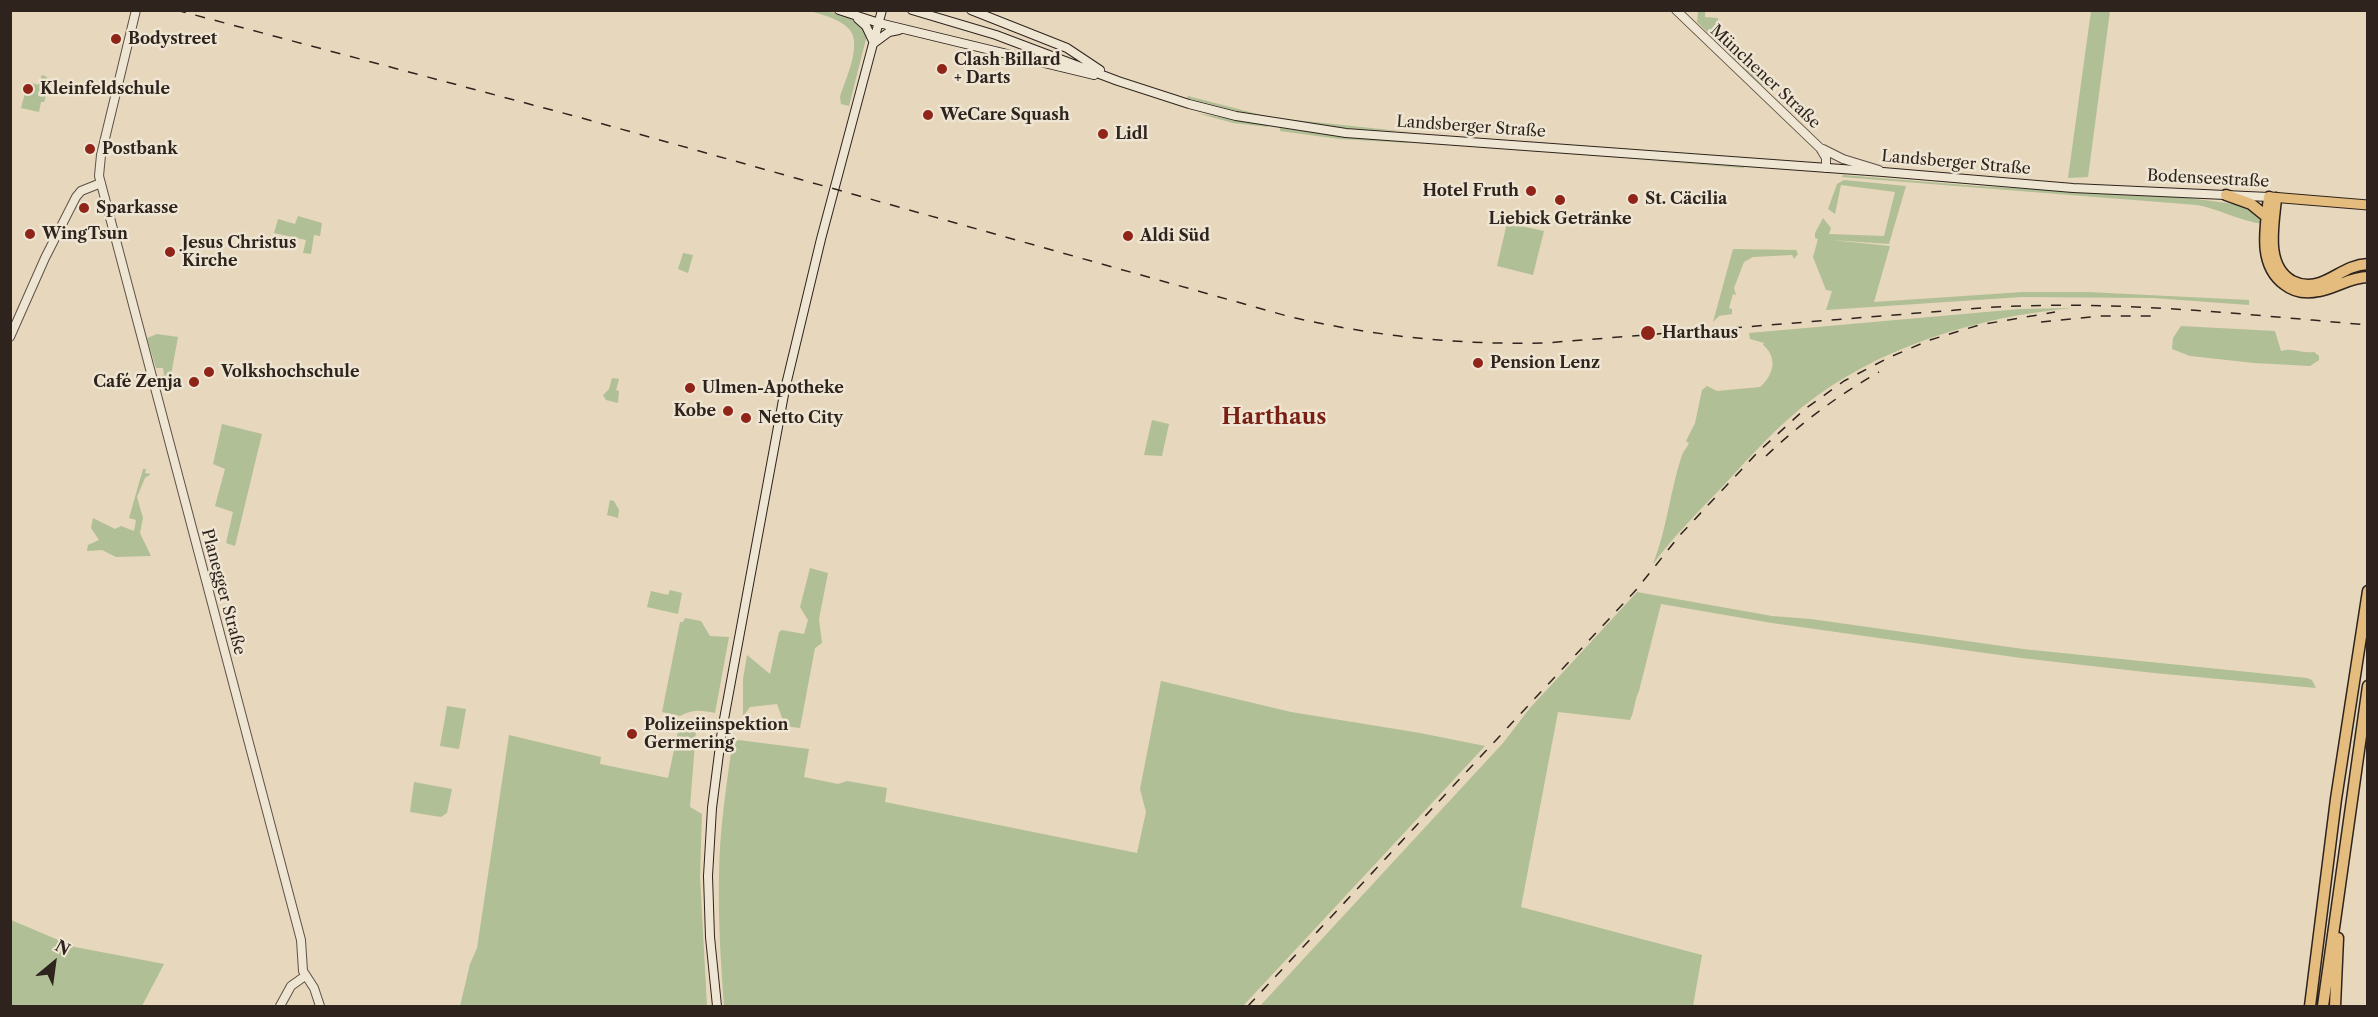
<!DOCTYPE html>
<meta charset="utf-8">
<style>
body{margin:0}
#map{position:relative;width:2378px;height:1017px;overflow:hidden;background:#e7d7bc;font-family:"Libre Caslon Text",serif}
canvas{display:block}
.frame{position:absolute;inset:0;border:12px solid #2f241d;pointer-events:none}
.north{position:absolute;left:24px;top:933px;width:60px;height:60px;-webkit-text-stroke:4px #efe5d3;paint-order:stroke;rotate:29deg;font-size:16px;font-weight:700;line-height:24px;text-align:center;color:#2f241d}
.north::after{content:'';display:block;margin:auto;width:21px;height:27px;background:#2f241d;clip-path:polygon(50% 0,100% 100%,50% 72%,0 100%)}
</style>
<div id="map">
<canvas width="2378" height="1017"></canvas>
<div class="frame"></div>
<div class="north">N</div>
</div>
<script>
const ctx = document.querySelector('canvas').getContext('2d');
ctx.lineJoin = 'round';
function fillPath(path, color) {
  ctx.fillStyle = color;
  ctx.fill(path, 'evenodd');
}
function stroke(path, color, width, dash) {
  ctx.strokeStyle = color;
  ctx.lineWidth = width;
  ctx.lineCap = dash ? 'butt' : 'round';
  ctx.setLineDash(dash || []);
  ctx.stroke(path);
}
function drawText(font, color, halo, rows, align = 'center') {
  ctx.font = font + ' "Libre Caslon Text",serif';
  ctx.lineWidth = 5;
  ctx.setLineDash([]);
  ctx.textBaseline = 'middle';
  ctx.strokeStyle = halo;
  ctx.fillStyle = color;
  for (const [text, x, y, turn = 0] of rows) {
    ctx.save();
    ctx.translate(x, y);
    ctx.rotate((+turn || 0) * Math.PI / 180);
    ctx.textAlign = isNaN(turn) ? turn : align;
    if (halo) ctx.strokeText(text, 0, 0);
    ctx.fillText(text, 0, 0);
    ctx.restore();
  }
}
fillPath(new Path2D(`
 M 810,11 C 832,11 857,14 867,35 L 849,106 L 841,104 L 840,97 C 845,80 863,44 849,29 C 840,19 823,15 810,11 Z
 M 1698,11 L 1705,11 L 1705,17 L 1718,18 C 1717,32 1726,46 1741,46 L 1743,52 L 1736,60 L 1697,22 Z
 M 2091,11 L 2110,11 L 2088,177 L 2068,178 Z
 M 1743,66 L 1766,71 L 1762,85 L 1742,68 Z
 M 42,75 L 47,77 L 43,95 L 46,96 L 44,102 L 41,102 L 39,112 L 21,108 L 28,82 L 38,85 Z
 M 1188,96 L 1269,117 L 1232,110 L 1187,98 Z
 M 1197,113 L 1266,125 L 1268,127 L 1233,123 Z
 M 1286,119 L 1409,132 L 1339,128 Z
 M 1280,128 L 1343,136 L 1408,142 L 1410,143 L 1339,139 L 1280,131 Z
 M 1640,160 L 1744,167 L 1743,168 Z
 M 1843,175 L 1978,186 L 2189,198 L 2249,206 L 2260,217 L 2263,224 C 2240,221 2219,209 2197,205 L 1842,177 Z
 M 1844,180 L 1906,186 L 1889,244 L 1831,240 L 1890,246 L 1874,302 L 2023,292 L 2087,292 L 2249,300 L 2249,305 L 2153,298 L 2022,297 L 1826,310 L 1832,291 L 1826,290 L 1813,257 L 1818,239 L 1815,238 L 1815,233 L 1823,218 L 1831,228 L 1829,234 L 1884,236 L 1895,192 L 1841,185 L 1835,214 L 1828,209 L 1837,184 Z
 M 298,216 L 322,223 L 320,236 L 314,235 L 311,254 L 303,253 L 306,240 L 274,233 L 278,219 L 295,224 Z
 M 1507,223 L 1544,231 L 1533,275 L 1497,266 Z
 M 1733,249 L 1796,250 L 1798,254 L 1794,259 L 1792,255 L 1753,257 L 1744,262 L 1734,288 L 1736,295 L 1733,294 L 1729,308 L 1732,309 L 1732,314 L 1719,316 L 1713,322 Z
 M 683,253 L 693,255 L 688,273 L 678,269 Z
 M 2072,308 C 1977,317 1876,347 1801,408 C 1772,432 1748,459 1723,486 C 1699,511 1674,536 1653,564 C 1667,529 1670,491 1682,455 C 1684,450 1687,448 1689,443 L 1686,441 L 1695,423 L 1702,390 L 1707,386 L 1717,391 L 1760,387 C 1774,375 1778,357 1763,345 L 1764,343 L 1750,339 L 1749,333 L 2020,309 Z
 M 2181,326 L 2275,331 L 2281,351 C 2293,347 2301,354 2314,352 L 2319,356 L 2319,360 L 2310,366 L 2254,363 L 2190,356 L 2172,349 L 2173,338 Z
 M 157,334 L 178,337 L 171,375 L 175,376 L 174,382 L 158,379 L 157,376 L 164,375 L 163,368 L 156,368 L 147,338 Z
 M 612,378 L 619,379 L 616,390 L 619,391 L 618,403 L 606,400 L 603,395 L 609,389 Z
 M 1152,420 L 1169,424 L 1162,456 L 1144,455 Z
 M 222,424 L 262,434 L 235,546 L 226,543 L 233,512 L 215,506 L 225,469 L 213,464 Z
 M 143,469 L 146,469 L 145,473 L 151,474 L 145,478 L 137,497 L 143,518 L 140,533 L 151,556 L 116,557 L 102,550 L 87,551 L 88,545 L 99,540 L 91,528 L 93,518 L 115,529 L 121,526 L 134,531 L 136,520 L 129,518 Z
 M 610,500 L 614,501 L 619,510 L 618,518 L 607,515 Z
 M 810,568 L 828,573 L 819,619 L 822,643 L 815,648 L 800,728 L 785,726 L 777,704 L 750,707 L 743,716 L 743,679 L 747,655 L 770,674 L 779,632 L 782,630 L 804,634 L 808,620 L 800,607 Z
 M 670,590 L 682,593 L 678,614 L 647,607 L 651,591 L 668,595 Z
 M 1637,592 L 1772,616 L 1811,619 L 2023,649 L 2307,678 L 2312,680 L 2316,688 L 2154,673 L 2021,658 L 1772,623 L 1661,604 L 1639,691 C 1634,701 1635,710 1630,720 L 1558,712 L 1521,907 L 1702,955 L 1693,1006 L 1260,1006 L 1503,743 L 1530,708 Z
 M 685,618 L 701,621 L 710,636 L 729,637 L 715,713 C 701,710 693,709 680,716 L 662,712 L 680,622 L 683,622 Z
 M 1161,681 L 1291,712 L 1420,733 L 1485,746 L 1243,1006 L 724,1006 C 721,964 718,921 719,878 C 719,833 726,789 732,745 L 738,740 L 809,749 L 804,777 L 838,784 L 847,781 L 887,788 L 885,802 L 1137,853 L 1146,812 L 1140,789 Z
 M 447,706 L 466,709 L 459,749 L 440,746 Z
 M 679,727 L 696,730 L 690,807 L 702,814 L 700,877 L 707,1006 L 460,1006 L 470,964 L 477,948 L 509,735 L 601,757 L 600,764 L 668,778 Z
 M 414,782 L 452,789 L 447,813 L 441,817 L 410,812 Z
 M 11,920 L 75,947 L 164,964 L 142,1006 L 11,1006 Z`), '#b0bf95');
const tertiary = new Path2D(`
 M 136,10 L 101,155 L 99,176 L 296,921 L 301,940 L 303,971 L 314,988 L 320,1006
 M 1676,10 L 1820,148 L 1826,158 L 1826,168
 M 1823,149 L 1843,159 L 1879,170
 M 10,337 L 45,258 L 76,197 L 81,191 L 101,183
 M 280,1006 L 291,986 L 305,976`);
const secondary = new Path2D(`
 M 839,10 L 879,23 L 1094,75
 M 912,10 L 996,35 L 1118,81 L 1189,104 L 1236,116 L 1346,133 L 1883,172 L 2073,188 L 2269,197
 M 971,10 L 1067,48 L 1100,70
 M 858,19 L 866,26 L 874,43
 M 874,43 L 889,32 L 899,30
 M 717,1006 L 710,937 L 708,876 L 712,808 L 722,730 L 785,389 L 821,239 L 882,10`);
const primary = new Path2D(`
 M 2271,197 L 2368,205`);
const motorway = new Path2D(`
 M 2226,195 L 2251,204 L 2267,217
 M 2269,197 C 2266,226 2257,264 2284,284 C 2294,292 2306,294 2319,291 C 2336,288 2350,277 2368,277
 M 2276,198 C 2274,224 2264,265 2292,281 C 2300,285 2311,286 2320,283 C 2337,277 2348,265 2368,264
 M 2310,1006 L 2336,799 L 2368,591
 M 2323,1006 L 2368,686
 M 2335,1006 L 2338,938`);
stroke(tertiary, '#5d5145', 10);
stroke(secondary, '#2f241d', 10);
stroke(primary, '#2f241d', 11);
stroke(motorway, '#2f241d', 13);
stroke(tertiary, '#efe5d3', 8);
stroke(secondary, '#efe5d3', 8);
stroke(primary, '#e4bc7e', 9);
stroke(motorway, '#e4bc7e', 10);
stroke(new Path2D(`
 M 176,10 L 578,117 L 1287,316 C 1372,336 1457,345 1545,343 L 1981,308 C 2110,299 2239,314 2368,325
 M 2041,322 L 2101,316 L 2158,316
 M 1766,456 C 1801,423 1837,396 1879,372
 M 1248,1006 L 1636,590 L 1680,535 L 1758,452 L 1805,409 L 1844,381 L 1890,357 L 1930,340 L 1979,325 L 2055,312`), '#2f241d', 1.5, [10, 10]);
for (const [x, y, r, color] of [
 [116,39,6,"#8f2418"],
 [942,69,6,"#8f2418"],
 [28,89,6,"#8f2418"],
 [928,115,6,"#8f2418"],
 [1103,134,6,"#8f2418"],
 [90,149,6,"#8f2418"],
 [1531,191,6,"#8f2418"],
 [1633,199,6,"#8f2418"],
 [1560,200,6,"#8f2418"],
 [84,208,6,"#8f2418"],
 [30,234,6,"#8f2418"],
 [1128,236,6,"#8f2418"],
 [170,252,6,"#8f2418"],
 [1648,333,8,"#8f2418"],
 [1478,363,6,"#8f2418"],
 [209,372,6,"#8f2418"],
 [194,382,6,"#8f2418"],
 [690,388,6,"#8f2418"],
 [728,411,6,"#8f2418"],
 [746,418,6,"#8f2418"],
 [632,734,6,"#8f2418"]
]) {
  const dot = new Path2D();
  dot.arc(x, y, r, 0, 2 * Math.PI);
  ctx.fillStyle = color;
  ctx.fill(dot);
  stroke(dot, '#efe5d3', 2);
}
drawText('bold 16px', '#2f241d', '#efe5d3', [
 ["Bodystreet",128,39],
 ["Clash Billard",954,60],
 ["+ Darts",954,78],
 ["Kleinfeldschule",40,89],
 ["WeCare Squash",940,115],
 ["Lidl",1115,134],
 ["Postbank",102,149],
 ["Hotel Fruth",1519,191,"right"],
 ["St. Cäcilia",1645,199],
 ["Sparkasse",96,208],
 ["Liebick Getränke",1560,219,"center"],
 ["WingTsun",42,234],
 ["Aldi Süd",1140,236],
 ["Jesus Christus",182,243],
 ["Kirche",182,261],
 ["Harthaus",1662,333],
 ["Pension Lenz",1490,363],
 ["Volkshochschule",221,372],
 ["Café Zenja",182,382,"right"],
 ["Ulmen-Apotheke",702,388],
 ["Kobe",716,411,"right"],
 ["Netto City",758,418],
 ["Polizeiinspektion",644,725],
 ["Germering",644,743]
], 'left');
drawText('16px', '#2f241d', '#efe5d3', [
 ["Münchener Straße",1765,77,43],
 ["Landsberger Straße",1471,127,4],
 ["Landsberger Straße",1956,163,5],
 ["Bodenseestraße",2208,179,3],
 ["Planegger Straße",223,592,75]
]);
drawText('bold 22px', '#7a1f14', '#efe5d3', [
 ["Harthaus",1274,418]
]);
</script>
